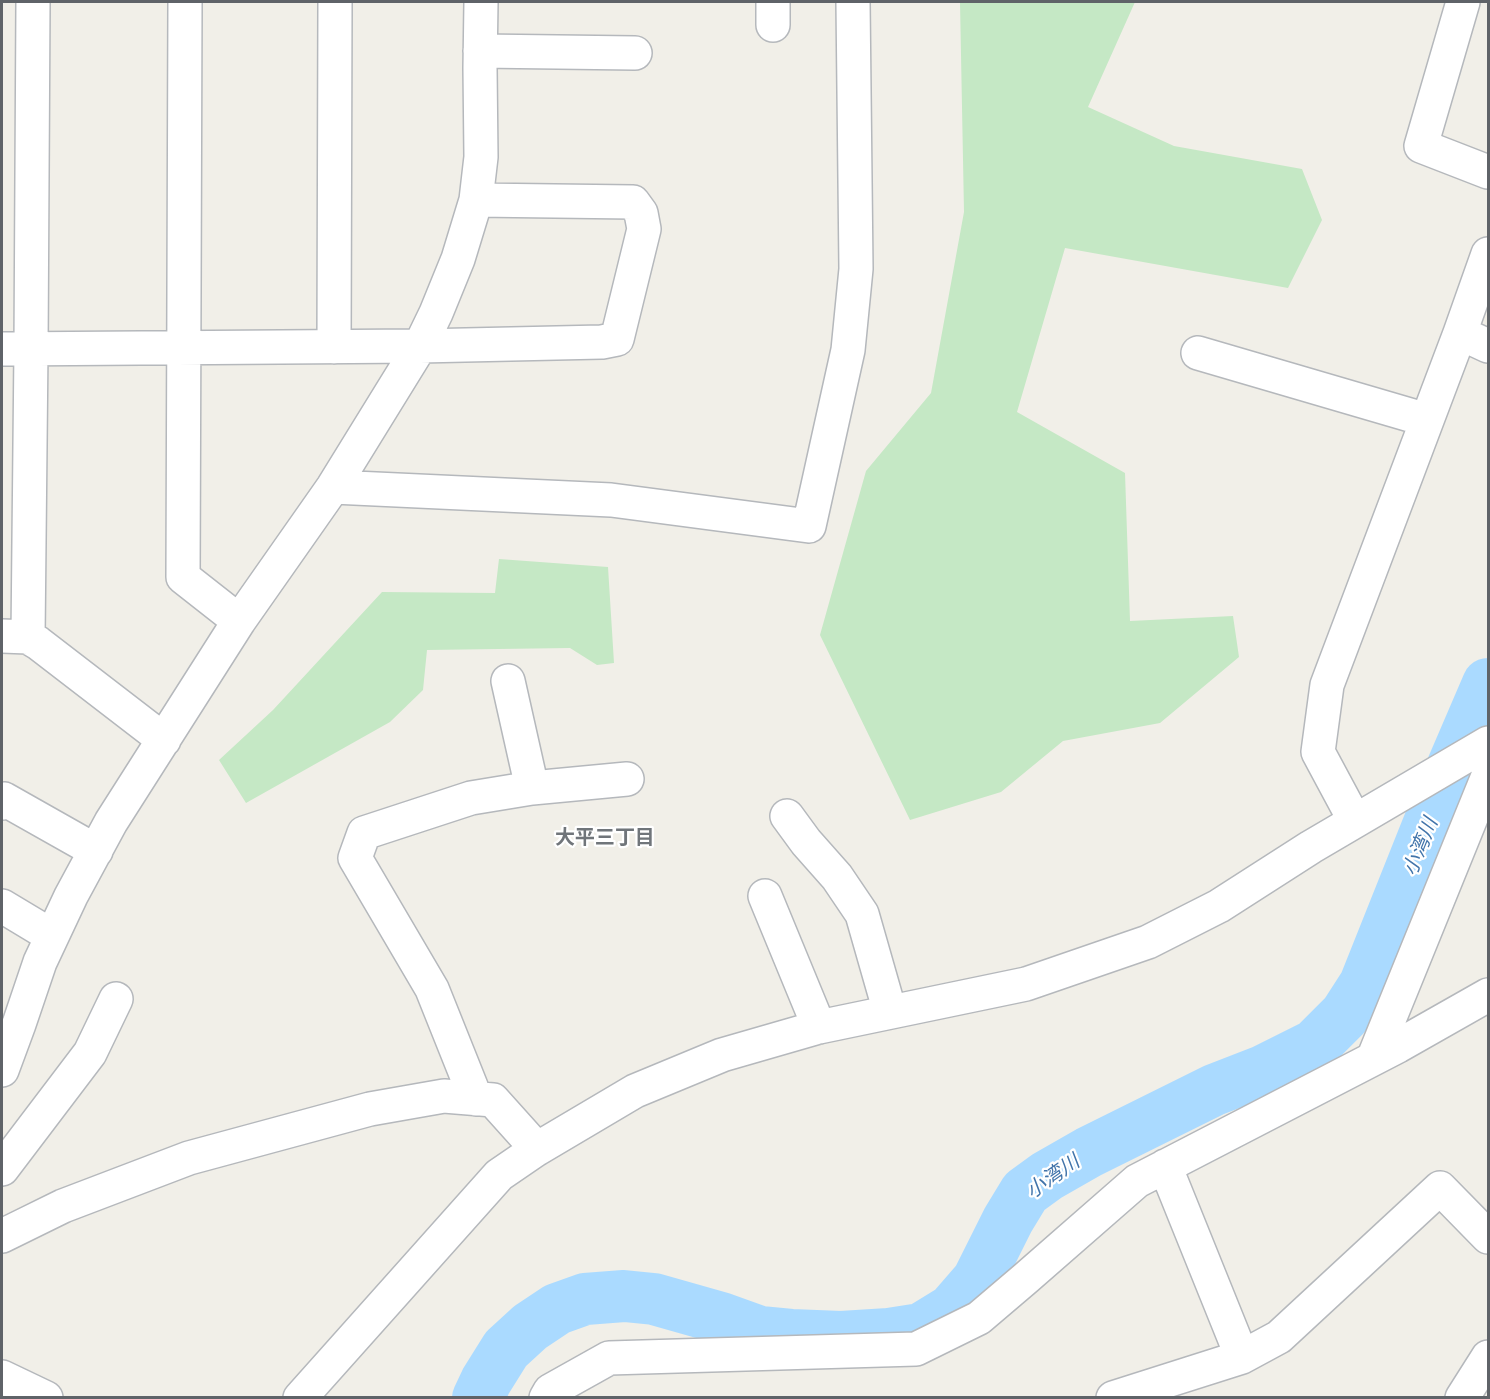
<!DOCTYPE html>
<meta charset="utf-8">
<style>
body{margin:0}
#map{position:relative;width:1490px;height:1399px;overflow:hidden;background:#f1efe8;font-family:"Noto Sans",sans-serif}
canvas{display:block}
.frame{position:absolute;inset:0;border:3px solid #5f6368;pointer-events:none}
</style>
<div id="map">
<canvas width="1490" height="1399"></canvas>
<div class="frame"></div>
</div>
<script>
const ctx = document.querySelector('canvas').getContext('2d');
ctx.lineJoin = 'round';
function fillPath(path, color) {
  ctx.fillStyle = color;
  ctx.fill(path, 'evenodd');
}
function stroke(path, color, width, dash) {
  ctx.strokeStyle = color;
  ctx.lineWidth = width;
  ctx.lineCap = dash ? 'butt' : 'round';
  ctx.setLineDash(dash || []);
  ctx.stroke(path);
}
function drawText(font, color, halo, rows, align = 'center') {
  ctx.font = font + ' "Noto Sans","Noto Sans JP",sans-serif';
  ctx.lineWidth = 4.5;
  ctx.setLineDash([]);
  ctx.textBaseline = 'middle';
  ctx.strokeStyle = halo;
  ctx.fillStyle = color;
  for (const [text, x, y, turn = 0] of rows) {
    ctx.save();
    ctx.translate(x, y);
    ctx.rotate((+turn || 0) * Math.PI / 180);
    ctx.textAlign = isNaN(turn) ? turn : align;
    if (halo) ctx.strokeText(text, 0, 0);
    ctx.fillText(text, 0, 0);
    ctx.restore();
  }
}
fillPath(new Path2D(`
 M 960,2 L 1135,2 L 1088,107 L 1174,146 L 1302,169 L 1322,220 L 1288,288 L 1065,248 L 1017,412 L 1125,473 L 1130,621 L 1233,616 L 1239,657 L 1160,723 L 1063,741 L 1001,792 L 910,820 L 820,635 L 866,471 L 931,393 L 964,212 Z
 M 499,559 L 608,567 L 614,663 L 597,665 L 570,648 L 427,650 L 423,690 L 390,722 L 246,803 L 219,760 L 273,710 L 382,592 L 495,593 Z`), '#c5e8c5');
stroke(new Path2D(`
 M 478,1398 L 486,1381 L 506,1349 L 530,1327 L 557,1309 L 585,1299 L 624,1296 L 654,1299 L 721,1318 L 760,1332 L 791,1335 L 841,1337 L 889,1334 L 921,1329 L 952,1310 L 978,1280 L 1008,1220 L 1025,1192 L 1047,1176 L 1089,1152 L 1214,1090 L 1263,1071 L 1315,1045 L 1345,1015 L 1365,984 L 1442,791 L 1488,684`), '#aadaff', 52);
const minor = new Path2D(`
 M 185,2 L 183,577 L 239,621
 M 1463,2 L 1421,146 L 1488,172
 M 773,25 L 773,2
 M 480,51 L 635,53
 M 1460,333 L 1488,346
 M 334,347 L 335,2
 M 2,349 L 420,346 L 602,342 L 617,339 L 644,229 L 641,213 L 633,202 L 476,200
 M 1198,353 L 1427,420
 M 333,487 L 611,500 L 809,526 L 848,350 L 856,269 L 853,2
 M 2,636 L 28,637 L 38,643 L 164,740
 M 28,637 L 31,349 L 33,2
 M 508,681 L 532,788
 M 2,803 L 4,799 L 96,851
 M 787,816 L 806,842 L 837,877 L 862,914 L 890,1012
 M 1355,821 L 1318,752 L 1327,685 L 1460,333 L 1488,254
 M 765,896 L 819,1027
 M 2,906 L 52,936
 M 1373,1059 L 1488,776
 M 2,1070 L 19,1024 L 40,962 L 71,896 L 111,822 L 239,621 L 333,487 L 420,346 L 436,313 L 458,259 L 476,200 L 481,157 L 480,68 L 481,2
 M 476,1099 L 432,989 L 355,858 L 364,833 L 471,798 L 532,788 L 627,779
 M 1165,1166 L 1242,1357
 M 2,1169 L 90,1053 L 116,999
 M 2,1236 L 63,1206 L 189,1158 L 370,1109 L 444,1096 L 493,1100 L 537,1149
 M 2,1377 L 46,1398
 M 300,1398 L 499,1175 L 537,1149 L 635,1091 L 722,1055 L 819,1027 L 1026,984 L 1148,942 L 1219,906 L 1311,847 L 1488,743
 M 546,1398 L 550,1391 L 609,1358 L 916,1349 L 979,1318 L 1026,1278 L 1137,1181 L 1398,1046 L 1488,995
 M 1113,1398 L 1242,1357 L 1279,1337 L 1440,1188 L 1488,1237
 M 1462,1398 L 1488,1357`);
stroke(minor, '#b5b8bc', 36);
stroke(minor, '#fff', 33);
drawText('bold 20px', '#70757a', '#fff', [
 ["大平三丁目",605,838]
]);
drawText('italic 20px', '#4174aa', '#fff', [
 ["小湾川",1421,847,-68],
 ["小湾川",1053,1177,-35]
]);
</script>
